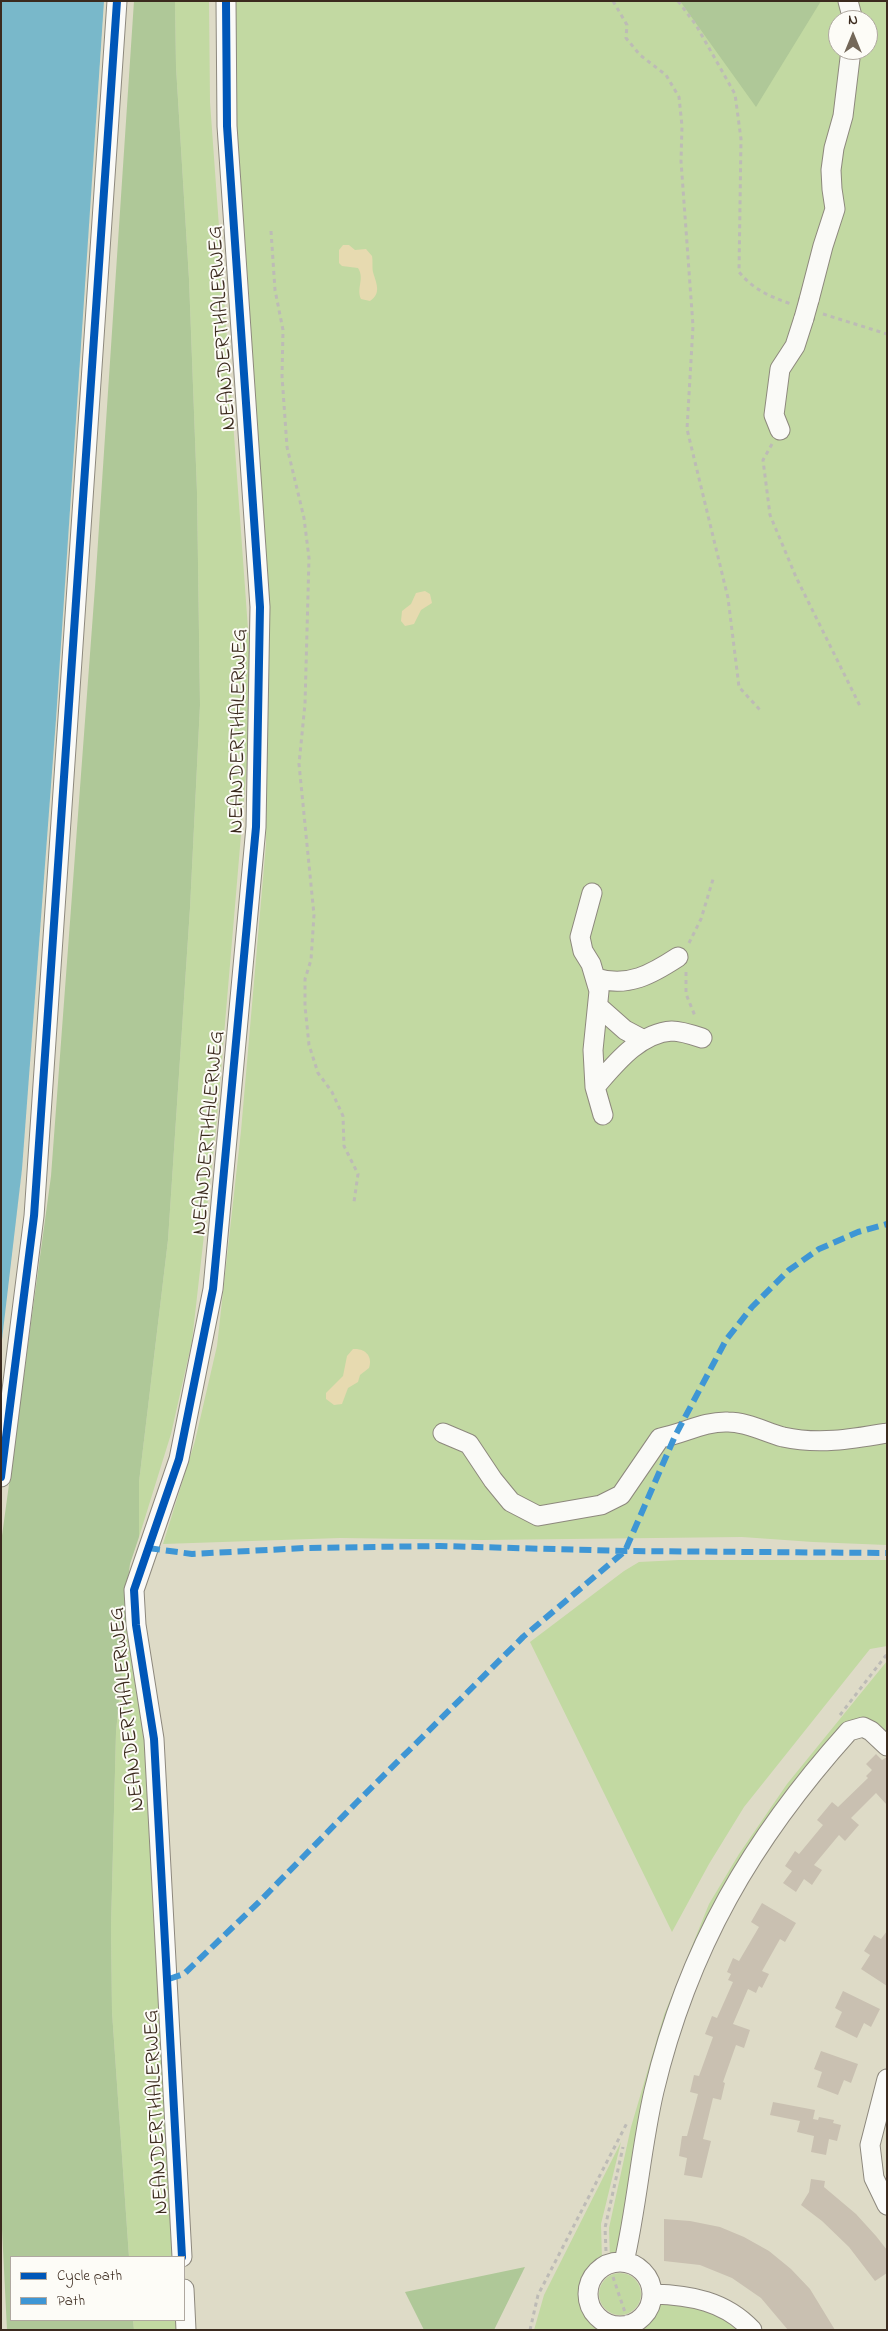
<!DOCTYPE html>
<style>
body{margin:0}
#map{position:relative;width:888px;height:2331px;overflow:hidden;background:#dedbc7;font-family:"Indie Flower",sans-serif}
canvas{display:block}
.frame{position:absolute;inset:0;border:2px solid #3b2a1e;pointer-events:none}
.legend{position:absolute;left:10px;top:2256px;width:175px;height:65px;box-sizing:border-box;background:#fdfcf7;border:1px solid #afa8a0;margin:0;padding:6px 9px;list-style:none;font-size:15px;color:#3b2a1e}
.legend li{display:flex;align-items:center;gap:10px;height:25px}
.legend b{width:25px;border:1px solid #afa8a0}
.north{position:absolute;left:828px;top:10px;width:50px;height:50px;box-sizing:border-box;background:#fdfcf7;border:1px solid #afa8a0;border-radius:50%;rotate:0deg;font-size:14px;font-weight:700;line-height:20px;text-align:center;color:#3b2a1e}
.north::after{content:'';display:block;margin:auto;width:18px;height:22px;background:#746859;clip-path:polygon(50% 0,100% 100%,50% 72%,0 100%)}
</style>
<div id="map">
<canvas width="888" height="2331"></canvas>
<div class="frame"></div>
<ul class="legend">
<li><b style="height:6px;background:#0057b8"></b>Cycle path</li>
<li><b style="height:6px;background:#3e96d5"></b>Path</li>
</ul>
<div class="north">N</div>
</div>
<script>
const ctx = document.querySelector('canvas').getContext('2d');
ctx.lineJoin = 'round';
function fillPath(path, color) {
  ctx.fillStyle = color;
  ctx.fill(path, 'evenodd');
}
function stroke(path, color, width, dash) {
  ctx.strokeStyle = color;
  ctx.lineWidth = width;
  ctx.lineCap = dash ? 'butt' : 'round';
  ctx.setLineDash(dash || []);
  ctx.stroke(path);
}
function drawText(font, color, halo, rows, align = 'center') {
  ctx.font = font + ' "Indie Flower",sans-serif';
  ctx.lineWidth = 4;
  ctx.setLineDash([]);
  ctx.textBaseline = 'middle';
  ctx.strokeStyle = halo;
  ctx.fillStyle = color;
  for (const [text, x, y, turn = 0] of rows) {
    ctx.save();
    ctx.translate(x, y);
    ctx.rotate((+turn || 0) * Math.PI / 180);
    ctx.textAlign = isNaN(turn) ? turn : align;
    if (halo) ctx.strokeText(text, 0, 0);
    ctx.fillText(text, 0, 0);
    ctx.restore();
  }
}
fillPath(new Path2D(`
 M 175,1 L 209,1 L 210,102 L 249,643 L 249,741 L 216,1129 L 192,1341 L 171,1434 L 139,1537 L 139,1482 L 168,1240 L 190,908 L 200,705 L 197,492 L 189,279 L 176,67 Z
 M 234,1 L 887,1 L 887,1545 L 813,1542 L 742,1537 L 483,1540 L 340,1538 L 163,1544 L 195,1441 L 217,1346 L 241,1131 L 266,844 L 267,653 L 249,297 L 235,101 ZM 838,20 L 868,20 L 868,50 L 838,50 Z
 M 679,1560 L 887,1560 L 887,1646 L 870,1649 L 744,1807 L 709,1864 L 672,1932 L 530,1642 L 624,1571 L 639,1562 Z
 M 128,1609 L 148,1753 L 175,2257 L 129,2257 L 112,2012 L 111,1927 L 116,1732 Z
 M 887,1661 L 887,1734 L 856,1721 L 689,1966 L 621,2257 L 610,2259 L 609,2228 L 631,2127 L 664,2015 L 709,1904 L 739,1854 L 787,1784 Z
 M 621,2142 L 601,2224 L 602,2260 C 579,2281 575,2314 605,2330 L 534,2330 L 544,2295 Z
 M599 2294a21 21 0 1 1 42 0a21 21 0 1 1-42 0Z
 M 658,2297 L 699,2301 L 748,2330 L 638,2330 C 652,2322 655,2313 658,2297 Z
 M 133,2320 L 178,2320 L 179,2330 L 134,2330 Z`), '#c2d9a2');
fillPath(new Path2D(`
 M 134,1 L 175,1 L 176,67 L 189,279 L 197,492 L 200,705 L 190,908 L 168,1240 L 139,1482 L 139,1537 L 130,1564 L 126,1594 L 128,1609 L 116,1732 L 111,1927 L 112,2012 L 129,2257 L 11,2257 L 11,2320 L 133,2320 L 134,2330 L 7,2330 L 1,2209 L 1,1543 L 51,1176 L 95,587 Z
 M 680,1 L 821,1 L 756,107 Z
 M 525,2267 L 494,2330 L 424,2330 L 405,2292 Z`), '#afc898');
fillPath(new Path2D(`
 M 343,245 L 349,245 L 355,250 L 366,249 L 372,256 C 373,261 372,268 373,272 C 376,283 382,293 370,301 L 361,299 C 356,288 365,279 358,268 L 342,266 L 339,263 L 339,250 Z
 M 425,591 L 430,594 L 432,603 L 421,610 L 414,624 L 405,626 L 401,621 L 402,611 L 411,604 L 416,593 Z
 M 353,1349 C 366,1348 373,1357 369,1368 L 360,1375 L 358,1382 L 348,1388 L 342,1404 L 334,1405 L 326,1399 L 326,1393 L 343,1376 L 347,1356 Z`), '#e7dab0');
fillPath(new Path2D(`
 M 1,1 L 104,1 L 56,719 L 22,1169 L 1,1348 Z`), '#79b8ca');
fillPath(new Path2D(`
 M 876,1754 L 882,1760 L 887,1757 L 887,1805 L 876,1793 L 851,1818 L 859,1825 L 845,1841 L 839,1835 L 814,1865 L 822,1870 L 812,1885 L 804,1879 L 796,1892 L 783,1883 L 792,1871 L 785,1866 L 795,1851 L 799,1854 L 823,1825 L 817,1820 L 832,1802 L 838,1807 L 868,1778 L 866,1776 L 872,1770 L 866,1764 Z
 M 762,1903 L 796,1923 L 785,1942 L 780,1939 L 762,1971 L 769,1974 L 762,1988 L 759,1986 L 756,1993 L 748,1989 L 733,2024 L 750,2030 L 744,2048 L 736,2045 L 723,2082 L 725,2083 L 721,2100 L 713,2098 L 703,2139 L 711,2141 L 702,2178 L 684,2175 L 687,2158 L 679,2156 L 682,2136 L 687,2136 L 698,2094 L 690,2092 L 694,2075 L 699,2076 L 713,2037 L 705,2034 L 712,2016 L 717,2018 L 733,1982 L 728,1980 L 731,1974 L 727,1972 L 733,1958 L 739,1961 L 759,1927 L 751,1922 Z
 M 887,1931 L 887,1986 L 861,1969 L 870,1955 L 864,1951 L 874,1935 L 881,1939 Z
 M 843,1991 L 880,2009 L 871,2027 L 864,2023 L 857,2038 L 835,2027 L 842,2012 L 835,2008 Z
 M 821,2051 L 858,2064 L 851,2083 L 844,2080 L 838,2095 L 817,2087 L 822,2072 L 814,2069 Z
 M 773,2102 L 815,2110 L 813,2119 L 818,2120 L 819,2117 L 834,2120 L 833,2123 L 841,2125 L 837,2141 L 829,2139 L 826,2155 L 811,2152 L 814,2136 L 797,2132 L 800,2121 L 770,2115 Z
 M 811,2179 L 825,2181 L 824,2187 L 856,2214 L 876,2236 L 887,2250 L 887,2273 L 875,2281 L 849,2247 L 822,2221 L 801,2205 L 809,2192 Z
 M 664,2219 L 690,2221 L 720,2227 L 744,2237 L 769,2251 L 791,2269 L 810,2289 L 835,2330 L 788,2330 L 761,2298 L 732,2278 L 700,2265 L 664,2261 Z`), '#c9c0b1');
const minor = new Path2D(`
 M 848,1 L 853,20
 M 809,300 L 823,246 L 835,209 L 832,189 L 831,170 L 834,148 L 843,116 L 851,50
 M 780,430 L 774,415 L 780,369 L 795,346 L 804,318
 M 592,893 L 580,937 L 583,951 L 591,964 L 599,991 L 593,1050 L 595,1087 L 603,1115
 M 596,978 C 628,988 652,974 678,957
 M 599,1007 L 625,1030 L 644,1040
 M 595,1087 C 615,1064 639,1033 672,1031 C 681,1031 693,1035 702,1038
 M 443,1433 L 469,1444 L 493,1480 L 511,1502 L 538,1516 L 601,1505 L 621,1495 L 660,1438 C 683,1434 704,1421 728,1422 C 747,1422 765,1432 783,1437 C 819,1445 852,1439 887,1433
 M 1,1477 L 34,1216 L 117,1
 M 887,2079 L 870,2145 L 874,2178 L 887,2205
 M 182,2257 L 154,1739 L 136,1625 L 134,1590 L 179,1459 L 213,1289 L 256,827 L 260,607 L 227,126 L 226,1
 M588 2294a32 32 0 1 1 64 0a32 32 0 1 1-64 0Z
 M 624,2262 C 637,2206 641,2147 654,2091 C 688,1948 752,1839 849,1731 L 863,1727 L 871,1731 L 887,1746
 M 184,2289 L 186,2330
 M 653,2294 C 690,2295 725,2301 752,2330`);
stroke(minor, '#8d887d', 21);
stroke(new Path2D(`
 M 613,1 L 627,25 L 626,38 L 640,55 L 666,75 L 679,97 L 682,126 L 681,161 L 693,326 L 687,429 L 728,598 L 739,687 L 760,710
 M 678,1 L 696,25 L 735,94 L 741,139 L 739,272 C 754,290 769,296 791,304
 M 271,231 L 275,290 L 283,330 L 282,376 L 287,447 L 304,518 L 309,558 L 305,704 L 299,764 L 314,915 L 311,960 L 305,979 L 305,1006 L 309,1045 L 318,1073 L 332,1092 L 343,1116 L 344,1146 L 358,1174 L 354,1202
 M 823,314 L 887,334
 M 772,444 L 763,460 L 770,515 L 796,577 L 861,708
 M 689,943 L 701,919 L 714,876
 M 686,972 L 686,994 L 695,1016
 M 840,1715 L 887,1654
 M 606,2251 L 605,2228 L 623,2147
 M 613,2277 L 631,2330
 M 530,2330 L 538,2295 L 628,2121`), '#bdbbb6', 3, [4, 4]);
stroke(minor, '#fafaf7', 19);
const minorBridge = new Path2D(`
 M 804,318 L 809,300`);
stroke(minorBridge, '#8d887d', 21, []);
stroke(minorBridge, '#fafaf7', 19);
stroke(new Path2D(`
 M 148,1548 L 192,1554 L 304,1548 L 440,1546 L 625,1551 L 887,1553
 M 169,1979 L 184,1974 L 260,1901 L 357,1802 L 523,1637 L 625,1551 L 675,1436 L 726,1340 L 752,1307 L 789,1270 L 819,1249 L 858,1232 L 887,1224`), '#3e96d5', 6, [12, 6]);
stroke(new Path2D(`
 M 1,1477 L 34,1216 L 117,1
 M 182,2257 L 154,1739 L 136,1625 L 134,1590 L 179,1459 L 213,1289 L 256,827 L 260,607 L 227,126 L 226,1`), '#0057b8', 8);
drawText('21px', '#3b2a1e', '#fdfcf7', [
 ["NEANDERTHALERWEG",224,328,-94],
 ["NEANDERTHALERWEG",240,731,-89],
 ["NEANDERTHALERWEG",210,1133,-85],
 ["NEANDERTHALERWEG",129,1709,-96],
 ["NEANDERTHALERWEG",158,2112,-93]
]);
</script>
